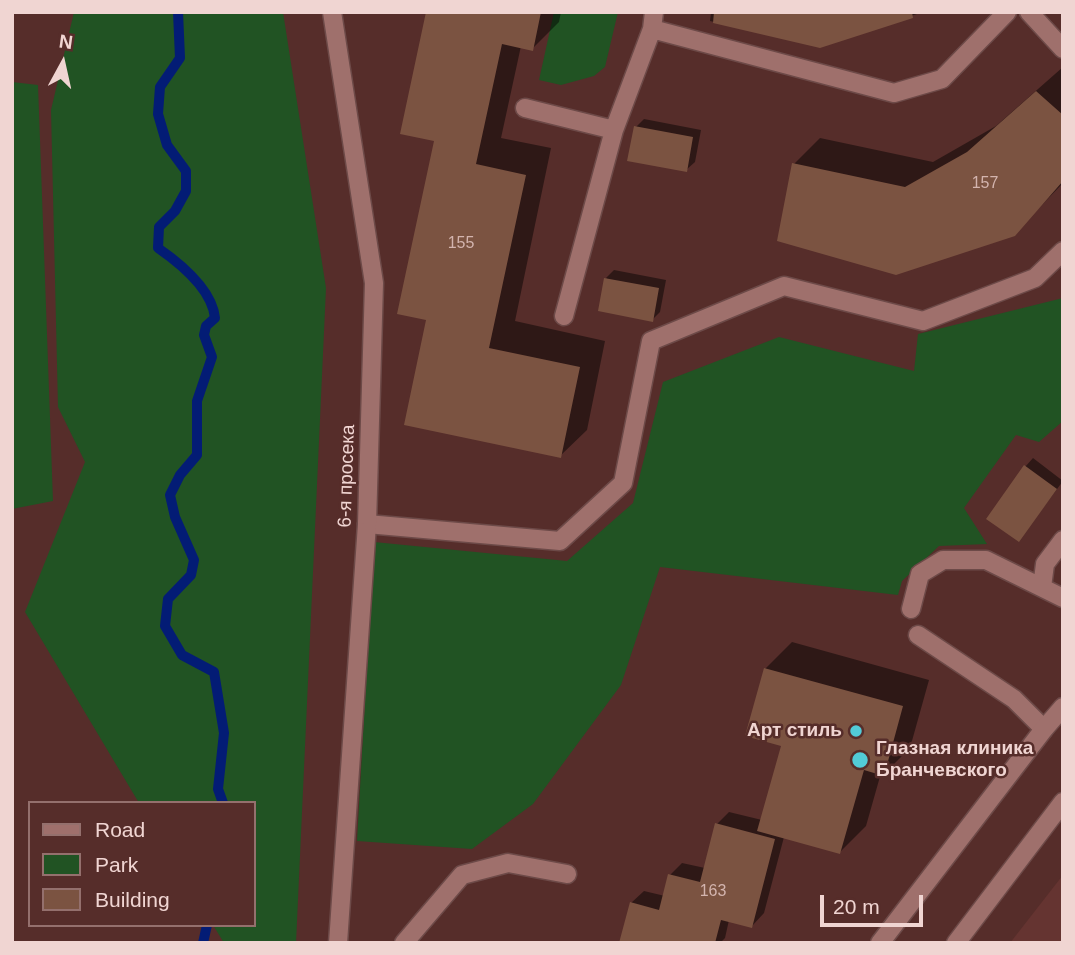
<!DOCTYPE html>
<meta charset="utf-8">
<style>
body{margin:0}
#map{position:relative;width:1075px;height:955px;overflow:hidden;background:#562d2a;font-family:Helvetica,sans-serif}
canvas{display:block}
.frame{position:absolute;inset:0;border:14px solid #f0d5d2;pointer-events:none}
.legend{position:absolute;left:28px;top:801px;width:228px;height:126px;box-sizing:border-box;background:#562d2a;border:2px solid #94706d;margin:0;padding:9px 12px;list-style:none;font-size:21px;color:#f0d5d2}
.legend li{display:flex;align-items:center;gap:14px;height:35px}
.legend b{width:35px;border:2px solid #94706d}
.north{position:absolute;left:28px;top:28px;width:70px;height:70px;-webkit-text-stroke:5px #562d2a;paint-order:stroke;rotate:8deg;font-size:19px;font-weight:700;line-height:28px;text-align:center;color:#f0d5d2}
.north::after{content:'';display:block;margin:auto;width:24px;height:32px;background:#f0d5d2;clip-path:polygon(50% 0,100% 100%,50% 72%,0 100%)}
.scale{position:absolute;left:820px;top:895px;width:103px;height:32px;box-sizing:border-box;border:4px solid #f0d5d2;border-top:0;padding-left:9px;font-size:21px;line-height:24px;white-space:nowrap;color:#f0d5d2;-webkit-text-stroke:5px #562d2a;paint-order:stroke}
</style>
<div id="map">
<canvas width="1075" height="955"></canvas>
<div class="frame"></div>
<ul class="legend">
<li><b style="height:9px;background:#9f706c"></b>Road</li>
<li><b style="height:19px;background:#215323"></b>Park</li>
<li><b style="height:19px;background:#7b5341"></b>Building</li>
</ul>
<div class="north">N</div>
<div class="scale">20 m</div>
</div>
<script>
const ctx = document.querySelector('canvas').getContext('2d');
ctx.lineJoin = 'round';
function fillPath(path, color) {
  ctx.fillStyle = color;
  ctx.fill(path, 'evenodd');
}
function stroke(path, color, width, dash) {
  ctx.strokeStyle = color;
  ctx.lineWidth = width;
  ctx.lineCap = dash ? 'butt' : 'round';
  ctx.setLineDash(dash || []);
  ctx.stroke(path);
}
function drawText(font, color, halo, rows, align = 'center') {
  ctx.font = font + ' Helvetica,sans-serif';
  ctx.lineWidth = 5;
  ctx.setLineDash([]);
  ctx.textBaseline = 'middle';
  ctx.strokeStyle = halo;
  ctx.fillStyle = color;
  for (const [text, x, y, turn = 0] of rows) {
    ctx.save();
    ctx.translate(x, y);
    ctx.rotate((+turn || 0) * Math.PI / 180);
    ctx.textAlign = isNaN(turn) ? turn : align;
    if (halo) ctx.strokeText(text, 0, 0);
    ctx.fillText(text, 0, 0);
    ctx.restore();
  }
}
fillPath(new Path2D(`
 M 1063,875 L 1063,943 L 1010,943 Z`), '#653431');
fillPath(new Path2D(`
 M 74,12 L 283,12 L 326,288 L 296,943 L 224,943 L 213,925 L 254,925 L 254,803 L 139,803 L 25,612 L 85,462 L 58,407 L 51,110 Z
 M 554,12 L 618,12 L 605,67 L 594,76 L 561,85 L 539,80 Z
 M 12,82 L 38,85 L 53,501 L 12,509 Z
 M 1063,298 L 1063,421 L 1039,442 L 1016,435 L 964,508 L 987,544 L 939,546 L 902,581 L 898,595 L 660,567 L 621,685 L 533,804 L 472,849 L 357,841 L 374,542 L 567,561 L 633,503 L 663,382 L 779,337 L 914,371 L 918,334 Z`), '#215323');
fillPath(new Path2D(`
 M 427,12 L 561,12 L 559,22 L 532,49 L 521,46 L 501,138 L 551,148 L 515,321 L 605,341 L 587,430 L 560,456 L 428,319 L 436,140 Z
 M 711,12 L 923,12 L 820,46 L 710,21 Z
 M 1063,67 L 1063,183 L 1014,234 L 794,164 L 820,138 L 933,162 L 996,126 Z
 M 644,119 L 701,130 L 695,162 L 686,170 L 636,127 Z
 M 614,270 L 666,280 L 660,312 L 652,320 L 606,278 Z
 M 1033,458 L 1063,481 L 1019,540 L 1025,467 Z
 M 792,642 L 929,680 L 910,748 L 884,774 L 881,773 L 866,826 L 840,852 L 784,837 L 764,913 L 752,926 L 729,920 L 725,938 L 720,943 L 621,943 L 631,903 L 644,891 L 665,896 L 670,875 L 682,863 L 705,868 L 717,824 L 729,812 L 762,820 L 783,745 L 765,669 Z`), '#0007');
stroke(new Path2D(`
 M 178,12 L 180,58 L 160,87 L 158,114 L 167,145 L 186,171 L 186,191 L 175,211 L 159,227 L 158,248 C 181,264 212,289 215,318 L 206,326 L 204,335 L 212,357 L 197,401 L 197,455 L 180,475 L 170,495 L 175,517 L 194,560 L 191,575 L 168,599 L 165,626 L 182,655 L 214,672 L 224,733 L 218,789 L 223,803
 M 203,943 L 207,925`), '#031c75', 10);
fillPath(new Path2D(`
 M 426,12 L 541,12 L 533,51 L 502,44 L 476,164 L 526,175 L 489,348 L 580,367 L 561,458 L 404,425 L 426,320 L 397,314 L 434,141 L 400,134 Z
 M 714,12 L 912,12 L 913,18 L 820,48 L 713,23 Z
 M 1036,91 L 1063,115 L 1063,181 L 1015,236 L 896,275 L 777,241 L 792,163 L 905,187 L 967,152 Z
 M 634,126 L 693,137 L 687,172 L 627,161 Z
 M 604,278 L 659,288 L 653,322 L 598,311 Z
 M 1024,465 L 1057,489 L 1019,542 L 986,519 Z
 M 764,668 L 903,706 L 884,776 L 864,770 L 840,854 L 757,831 L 781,746 L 745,736 Z
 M 715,823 L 775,839 L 752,928 L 721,920 L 715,943 L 619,943 L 630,902 L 659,910 L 668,874 L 700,882 Z`), '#7b5341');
const lane = new Path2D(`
 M 1029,12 L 1063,49
 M 652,29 L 894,93 L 942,79 L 1007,12
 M 525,108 L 614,130
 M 564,316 L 614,130 L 652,29 L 654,12
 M 367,524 L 560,541 L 623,483 L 651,341 L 784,286 L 923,321 L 1035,278 L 1063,251
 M 1042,587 L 1045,564 L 1063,540
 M 911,609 L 920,574 L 943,560 L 986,560 L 1063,598
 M 918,635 L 1014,699 L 1044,729
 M 404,943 L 462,875 L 508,863 L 567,874`);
const street = new Path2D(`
 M 332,12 L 374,283 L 367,524 L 338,943`);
const secondary = new Path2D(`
 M 880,943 L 1044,729 L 1063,707
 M 956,943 L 1063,802`);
stroke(lane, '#6d4a48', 21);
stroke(street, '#6d4a48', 21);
stroke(secondary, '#6d4a48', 21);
stroke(lane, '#9f706c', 18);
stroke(street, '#9f706c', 18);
stroke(secondary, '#9f706c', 18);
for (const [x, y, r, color] of [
 [856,731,7,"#52cbd7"],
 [860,760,9,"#52cbd7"]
]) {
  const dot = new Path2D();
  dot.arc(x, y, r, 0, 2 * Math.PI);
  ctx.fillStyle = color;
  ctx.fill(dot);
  stroke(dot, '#562d2a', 2.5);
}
drawText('16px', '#d3b4ae', null, [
 ["157",985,184],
 ["155",461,244],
 ["163",713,892]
]);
drawText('19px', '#f0d5d2', '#562d2a', [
 ["6-я просека",347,476,-88]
]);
drawText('bold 19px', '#f0d5d2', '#562d2a', [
 ["Арт стиль",842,731],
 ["Глазная клиника",876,749,"left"],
 ["Бранчевского",876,771,"left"]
], 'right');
</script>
